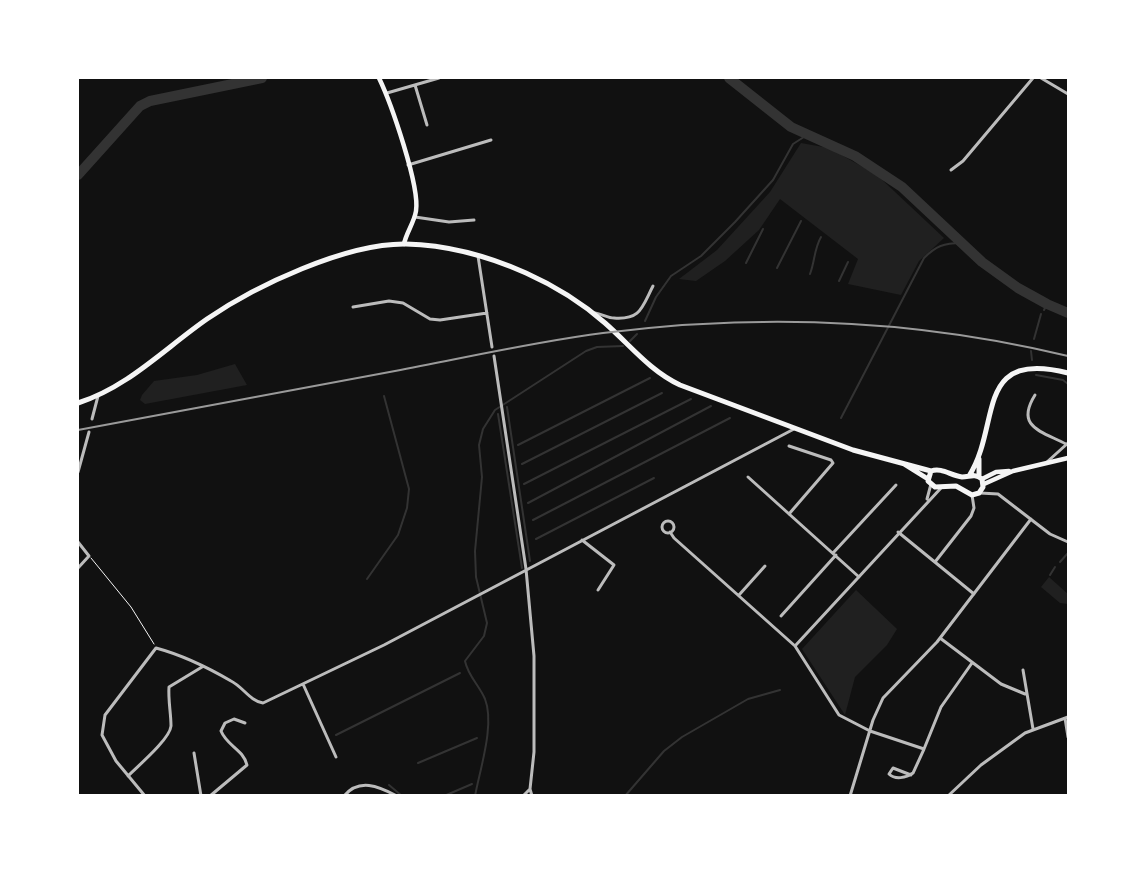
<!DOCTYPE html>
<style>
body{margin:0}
#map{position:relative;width:1146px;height:873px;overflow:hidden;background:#111;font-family:"Nunito Sans",sans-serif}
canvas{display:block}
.frame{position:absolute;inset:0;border:79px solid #fff;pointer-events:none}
</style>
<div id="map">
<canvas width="1146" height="873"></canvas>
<div class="frame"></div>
</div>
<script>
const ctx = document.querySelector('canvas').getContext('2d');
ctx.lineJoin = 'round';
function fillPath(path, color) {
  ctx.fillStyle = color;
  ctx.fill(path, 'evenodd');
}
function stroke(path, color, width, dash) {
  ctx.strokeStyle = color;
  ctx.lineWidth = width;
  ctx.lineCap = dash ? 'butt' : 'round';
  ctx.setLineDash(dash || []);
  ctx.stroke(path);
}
fillPath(new Path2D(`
 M 801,143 L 829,148 L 877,175 L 944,238 L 919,261 L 901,295 L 848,284 L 858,259 L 780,199 L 759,230 L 725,261 L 696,281 L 679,279 L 717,250 L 770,192 Z
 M 235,364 L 247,385 L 145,404 L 140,400 L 142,395 L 154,381 L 197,375 Z
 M 1049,577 L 1068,594 L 1068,604 L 1060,603 L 1041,587 Z
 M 856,590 L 897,629 L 887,645 L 855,677 L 845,715 L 802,649 Z`), '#202020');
stroke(new Path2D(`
 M 746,263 L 763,229
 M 777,268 L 801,221
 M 810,274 C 815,261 814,249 821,237
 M 839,281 L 848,262
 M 1044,310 L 1047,304
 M 645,321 L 656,297 L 671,276 L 701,256 L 735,222 L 773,180 L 793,144 L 807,135
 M 1034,339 L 1041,314
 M 630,341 L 637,334
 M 1031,351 L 1032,360
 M 1036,375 L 1063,380 L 1068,384
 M 507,407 L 530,561
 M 498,414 L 522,568
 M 841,418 L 924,258 C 936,246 944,243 961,243
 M 518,445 L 650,378
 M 522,464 L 662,393
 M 524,484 L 691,399
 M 528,503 L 711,406
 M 533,520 L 730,418
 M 536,539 L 654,478
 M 1060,562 L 1068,553
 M 1050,575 L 1055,567
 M 367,579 L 398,535 L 407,508 L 409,489 L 384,396
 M 336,735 L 460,673
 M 418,763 L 477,738
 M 389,785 L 402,796
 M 444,796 L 472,784
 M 475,796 C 480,769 495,724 485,699 C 479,685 468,676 465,661 L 484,636 L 487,623 L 476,577 L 475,551 L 482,477 L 479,445 L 483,429 L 495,410 L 586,351 L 597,347 L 623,346
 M 625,796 L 664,751 L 682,737 L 748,699 L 780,690`), '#333', 2);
stroke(new Path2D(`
 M 729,78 L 791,127 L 855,156 L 902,187 L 982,262 L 1018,288 L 1047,304 L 1068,313
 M 78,175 L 140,106 L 150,101 L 262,78`), '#333', 10);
stroke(new Path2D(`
 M 91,558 L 131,607 L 154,644`), '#f5f5f5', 1);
stroke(new Path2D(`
 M 1041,78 L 1068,94
 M 415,85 L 427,125
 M 387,93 L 439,78
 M 408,165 L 491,140
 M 951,170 L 963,161 L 1033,78
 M 415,217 L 449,222 L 474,220
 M 478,256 L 492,347
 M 353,307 L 389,301 L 403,303 L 430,319 L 440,320 L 487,313
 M 595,313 C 602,314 608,318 614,318 C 641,320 642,307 653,286
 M 494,356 L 526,569 L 534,656 L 534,752 L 530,789 L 532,796
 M 1035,395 C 1015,427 1041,431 1066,444
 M 92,419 L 98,396
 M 789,446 L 831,460 L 833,463 L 789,514
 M 1047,462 L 1068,443
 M 78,472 L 89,432
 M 748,477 L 859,577
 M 980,493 L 998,494 L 1050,534 L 1068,542
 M 927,499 L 931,484
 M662 527a6 6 0 1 1 12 0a6 6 0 1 1-12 0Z
 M 670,532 L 674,538 L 795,646 L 839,715 L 870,731 L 924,749 L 941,707 L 972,663
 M 898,532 L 974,594
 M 582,540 L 614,565 L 598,590
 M 78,542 L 89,556 L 78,568
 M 833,553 L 896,485
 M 935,562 L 971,516 L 974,508 L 972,495
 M 739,595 L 765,566
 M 781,616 L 836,555
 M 940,638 L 1001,684 L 1025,694
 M 795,646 L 941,488
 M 1023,670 L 1033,729
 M 303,684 L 336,757
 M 1065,718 L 1068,737
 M 194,753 L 201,796
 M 911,775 L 893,768 L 889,774 C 895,780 906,778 913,773 L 924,749
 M 128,776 C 138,766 170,739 171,726 C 171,713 168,700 169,687 L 202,667
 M 145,796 L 116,761 L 102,735 L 105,715 L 156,648 C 182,655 207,667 231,681 C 243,687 250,701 263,703 L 384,645 L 794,429
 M 210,796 L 247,765 C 243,749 227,746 221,731 L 225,723 L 234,719 L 245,723
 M 344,796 C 359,778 378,786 397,796
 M 523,796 L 530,789
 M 850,796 L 873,720 L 883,698 L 937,642 L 1031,519
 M 948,796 L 981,765 L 1025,733 L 1068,717`), '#bcbcbc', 3);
stroke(new Path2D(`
 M 379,78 C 391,103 420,186 416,211 C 414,223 406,233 404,244
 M 982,479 L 996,472 L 1009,471
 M 984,484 L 1013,471 L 1068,458`), '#f5f5f5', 4.5);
stroke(new Path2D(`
 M 78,403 C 128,387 164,349 207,319 C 255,286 346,243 406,244 C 447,245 488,256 526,273 C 555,286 581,302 605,323 C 630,345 650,371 680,385 L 853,450 L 931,471 C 942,467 951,476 962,477 C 970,477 974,473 982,479 L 983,487 L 979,493 L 972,495 L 956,486 L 935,487 L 928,481 L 931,471
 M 979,459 L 979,477
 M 904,464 L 928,479
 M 969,476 C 1002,424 973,349 1068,373`), '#f5f5f5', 5);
stroke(new Path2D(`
 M 78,430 C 183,411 289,391 395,371 C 464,358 533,342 603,333 C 759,313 916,319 1068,356`), '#9a9a9a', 2);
</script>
